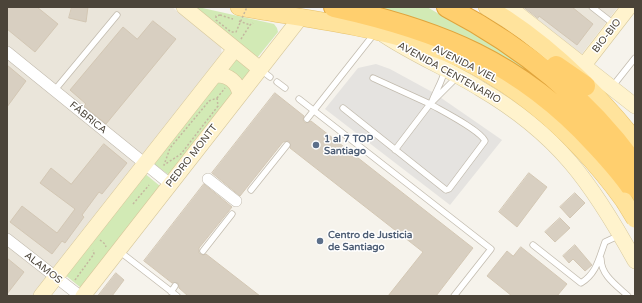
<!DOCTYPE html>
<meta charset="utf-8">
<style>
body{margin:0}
#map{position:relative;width:642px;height:303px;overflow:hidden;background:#f6f3ec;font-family:"Varela Round",sans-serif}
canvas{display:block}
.frame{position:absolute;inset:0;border:8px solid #4b4439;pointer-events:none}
</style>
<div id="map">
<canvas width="642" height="303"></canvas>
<div class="frame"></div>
</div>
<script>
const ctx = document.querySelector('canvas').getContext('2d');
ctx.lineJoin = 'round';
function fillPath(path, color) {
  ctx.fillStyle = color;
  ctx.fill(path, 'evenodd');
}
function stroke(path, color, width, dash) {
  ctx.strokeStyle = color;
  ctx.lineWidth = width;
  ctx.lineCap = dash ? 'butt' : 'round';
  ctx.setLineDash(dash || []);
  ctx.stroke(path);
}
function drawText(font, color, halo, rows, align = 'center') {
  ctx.font = font + ' "Varela Round",sans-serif';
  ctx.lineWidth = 3;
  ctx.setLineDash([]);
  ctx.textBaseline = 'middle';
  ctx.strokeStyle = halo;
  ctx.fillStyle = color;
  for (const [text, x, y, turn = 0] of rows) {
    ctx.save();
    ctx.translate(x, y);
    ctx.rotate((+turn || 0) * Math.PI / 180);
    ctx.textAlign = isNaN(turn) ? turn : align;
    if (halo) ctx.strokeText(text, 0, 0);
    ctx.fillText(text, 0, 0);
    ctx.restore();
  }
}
fillPath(new Path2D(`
 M 7,7 L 172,7 L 221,47 L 222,58 L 34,296 L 7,296 Z
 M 519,7 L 618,7 L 581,55 Z`), '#eae5da');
fillPath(new Path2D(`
 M 198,7 L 274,24 L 277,28 L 278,32 L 257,58 L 196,10 Z
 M 363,7 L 427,7 L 491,44 L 535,75 L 601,137 Z
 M 233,56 L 252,71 L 169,175 L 150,161 Z
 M 143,172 L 160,186 L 81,288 L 64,274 Z`), '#d2eab5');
fillPath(new Path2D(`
 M 376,64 L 390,69 L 434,93 L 502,140 L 450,205 L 325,109 L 358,68 Z`), '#e5e3e0');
const building = new Path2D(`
 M 7,7 L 37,7 L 58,24 L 35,52 L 7,29 Z
 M 72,7 L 88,7 L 86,22 L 69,18 Z
 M 524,7 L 572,7 L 593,24 L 577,45 L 539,16 L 538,18 Z
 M 153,21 L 176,39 L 106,124 L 84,106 L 86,104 L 70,90 L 123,27 L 137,39 Z
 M 7,65 L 26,81 L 7,107 Z
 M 275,93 L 304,116 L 303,120 L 305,123 L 311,121 L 473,248 L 436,296 L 388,296 L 423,252 L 290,148 L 289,141 L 283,142 L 240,196 L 212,173 Z
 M 104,144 L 127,163 L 102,194 L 99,192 L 82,215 L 84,217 L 65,243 L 62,241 L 52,254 L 10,222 L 22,206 L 57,233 L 75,209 L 40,183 L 51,168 L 71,184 Z
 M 529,173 L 547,187 L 517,227 L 499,212 Z
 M 204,184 L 232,207 L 199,248 L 199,253 L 203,255 L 206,254 L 260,296 L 188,296 L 179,288 L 178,283 L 172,283 L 144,261 Z
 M 575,193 L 585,203 L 570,218 L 560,207 Z
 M 560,218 L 570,228 L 555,242 L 545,232 Z
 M 575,245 L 592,265 L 585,271 L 573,259 L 569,263 L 563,256 Z
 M 521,247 L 567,284 L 557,296 L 512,296 L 487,276 L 507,251 L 513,256 Z
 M 7,258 L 24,272 L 7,294 Z
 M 116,273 L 124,280 L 112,296 L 98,296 Z`);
fillPath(building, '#d8cfc1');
stroke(building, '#d3c7b4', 1);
const lane = new Path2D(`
 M 592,7 L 615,25
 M 261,70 L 270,77
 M 373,78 L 430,104 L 395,150
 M 277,82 L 285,88
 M 612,87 L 635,58
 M 54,91 L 117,15
 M 299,99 L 491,249 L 454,296
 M 430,104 L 457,77
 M 431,104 C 434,94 445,77 444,70
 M 343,108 L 446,190 L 449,189 L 485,141 C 480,130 442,111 430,104
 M 307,119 L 374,34
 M 251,190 L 287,145
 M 533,245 L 581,283 C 597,273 599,258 605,242 L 620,235
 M 119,251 L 177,296
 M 203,251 L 232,214
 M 601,259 C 601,275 616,285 628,296
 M 171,292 L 175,286`);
const street = new Path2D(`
 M 7,52 L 170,184
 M 208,179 L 236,201
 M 7,239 L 80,296`);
const secondary = new Path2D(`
 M 184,7 L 260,69
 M 509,7 L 635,106
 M 384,35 C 414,55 448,69 479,88 C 558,134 592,183 635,261
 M 584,65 L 629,7
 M 215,75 C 228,74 238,82 240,95
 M 41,296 L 235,49
 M 83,296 L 301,17`);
const primary = new Path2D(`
 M 239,7 C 297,18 357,24 414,41 C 501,67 572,129 624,201
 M 487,7 C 544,40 594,89 635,140`);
const highway = new Path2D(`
 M 334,7 C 439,30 520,62 595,144 C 609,159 624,175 635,193
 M 447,7 C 520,45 586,98 635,165
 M 556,66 L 585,86`);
stroke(lane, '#c2bbae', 7);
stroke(street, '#c2bbae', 12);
stroke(secondary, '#d6c79b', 16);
stroke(primary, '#e6c16a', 18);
stroke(highway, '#e0a43c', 22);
stroke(new Path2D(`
 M 220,15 L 233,19
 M 239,21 L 250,25
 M 241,39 L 250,25 L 253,23
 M 217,98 L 218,106 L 181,154 L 164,165 L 170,148 L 209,101 Z
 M 217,98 L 225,88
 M 133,204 L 149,185
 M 100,240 L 105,244 L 106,247
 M 75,280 L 94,254 L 93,250`), '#c4b79f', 1.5, [2, 2]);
stroke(lane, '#fff', 5.5);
stroke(street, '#fff', 11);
stroke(secondary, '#fff3cd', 15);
stroke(primary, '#ffe39c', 17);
stroke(highway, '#ffcf6e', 20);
const primaryBridge = new Path2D(`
 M 624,201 L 635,219`);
stroke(primaryBridge, '#e6c16a', 18, []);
stroke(new Path2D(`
 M 220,15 L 216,16 L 216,20 L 231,32 L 236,32 L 247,7`), '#c4b79f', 1.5, [2, 2]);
stroke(primaryBridge, '#ffe39c', 17);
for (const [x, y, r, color] of [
 [316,145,4,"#5c6f8a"],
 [320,241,4,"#5c6f8a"]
]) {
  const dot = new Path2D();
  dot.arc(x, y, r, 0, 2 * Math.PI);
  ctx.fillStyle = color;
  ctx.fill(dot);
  stroke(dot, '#fff', 1.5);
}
drawText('10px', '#4b4439', '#fff', [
 ["BIO-BIO",607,36,-52],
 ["AVENIDA VIEL",465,64,27],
 ["AVENIDA CENTENARIO",449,73,29],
 ["FÁBRICA",88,118,39],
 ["PEDRO MONTT",192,156,-52],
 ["ALAMOS",43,268,38]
]);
drawText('bold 10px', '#4e5e75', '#fff', [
 ["1 al 7 TOP",324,139],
 ["Santiago",324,151],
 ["Centro de Justicia",328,235],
 ["de Santiago",328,247]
], 'left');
</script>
